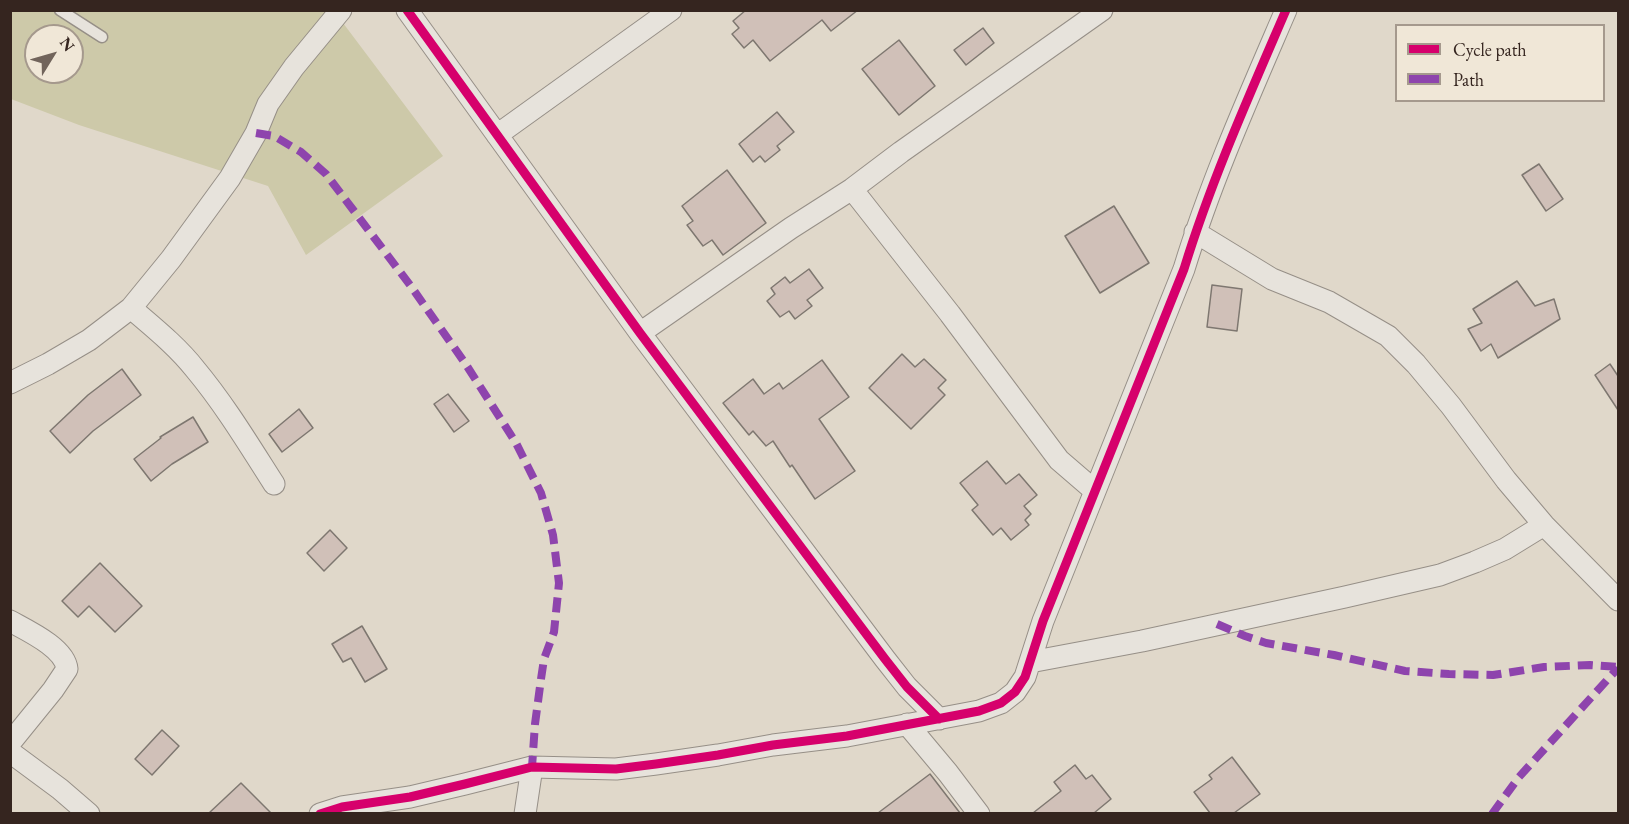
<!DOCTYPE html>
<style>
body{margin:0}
#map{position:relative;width:1629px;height:824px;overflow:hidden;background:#e0d8ca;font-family:"EB Garamond",serif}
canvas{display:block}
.frame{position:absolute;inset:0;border:12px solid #35251f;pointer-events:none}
.legend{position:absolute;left:1395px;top:24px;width:210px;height:78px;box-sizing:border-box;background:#f0e7d7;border:2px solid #a5998d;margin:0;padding:8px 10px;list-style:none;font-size:18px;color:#35251f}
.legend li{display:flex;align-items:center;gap:12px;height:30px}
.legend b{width:30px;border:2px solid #a5998d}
.north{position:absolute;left:24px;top:24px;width:60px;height:60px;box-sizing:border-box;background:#f0e7d7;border:2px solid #a5998d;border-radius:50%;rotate:53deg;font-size:16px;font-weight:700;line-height:24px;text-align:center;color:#35251f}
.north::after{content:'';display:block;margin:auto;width:21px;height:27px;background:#71645b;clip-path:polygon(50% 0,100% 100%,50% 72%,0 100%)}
</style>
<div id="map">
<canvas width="1629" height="824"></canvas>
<div class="frame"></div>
<ul class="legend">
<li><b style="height:8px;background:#d6006c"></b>Cycle path</li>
<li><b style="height:8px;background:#8e44ad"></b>Path</li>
</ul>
<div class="north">N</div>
</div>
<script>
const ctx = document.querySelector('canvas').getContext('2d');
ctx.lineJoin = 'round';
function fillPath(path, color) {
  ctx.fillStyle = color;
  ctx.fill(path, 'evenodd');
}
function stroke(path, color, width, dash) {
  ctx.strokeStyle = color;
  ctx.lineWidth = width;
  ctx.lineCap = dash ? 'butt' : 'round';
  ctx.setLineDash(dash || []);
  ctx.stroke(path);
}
fillPath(new Path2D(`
 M 10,11 L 334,11 L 443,156 L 306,255 L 268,186 L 79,125 L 11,99 ZM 36,36 L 72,36 L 72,72 L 36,72 Z`), '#cdc9a9');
const building = new Path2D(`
 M 746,10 L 858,10 L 831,31 L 822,20 L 770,61 L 753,40 L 744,48 L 732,34 L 739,28 L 733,21 Z
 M 983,28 L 994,43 L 966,65 L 954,50 Z
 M 899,40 L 935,86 L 899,115 L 862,69 Z
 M 777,112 L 794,132 L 777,146 L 780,150 L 765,162 L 760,156 L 753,162 L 739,144 Z
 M 1539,164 L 1563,199 L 1546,211 L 1522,175 Z
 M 727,170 L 766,223 L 723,255 L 712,240 L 703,246 L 687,225 L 693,221 L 682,206 Z
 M 1114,206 L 1149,263 L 1100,293 L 1065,236 Z
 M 809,269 L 823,288 L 807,300 L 812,306 L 795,319 L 789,311 L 780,317 L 767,301 L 775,294 L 771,288 L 785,277 L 790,283 Z
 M 1517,281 L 1535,306 L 1554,299 L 1560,319 L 1498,358 L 1491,344 L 1481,351 L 1468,329 L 1482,323 L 1473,309 Z
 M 1212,285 L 1242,289 L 1237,331 L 1207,327 Z
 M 902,354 L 915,367 L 924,359 L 946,380 L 938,388 L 945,395 L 911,429 L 869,388 Z
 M 822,360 L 849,397 L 819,419 L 855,471 L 815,499 L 792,465 L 790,467 L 773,441 L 766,446 L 753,431 L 749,435 L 723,403 L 753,379 L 764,394 L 779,383 L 783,389 Z
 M 1610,364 L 1618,376 L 1618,410 L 1595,375 Z
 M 122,369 L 141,395 L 93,431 L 70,453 L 50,431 L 88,395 Z
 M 448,394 L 469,421 L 454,432 L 434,404 Z
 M 299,409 L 313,428 L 282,452 L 269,434 Z
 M 193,417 L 208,442 L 172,464 L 151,481 L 134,459 L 161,438 L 160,437 Z
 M 987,461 L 1006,484 L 1019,474 L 1037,495 L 1024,506 L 1031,514 L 1025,520 L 1029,525 L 1011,540 L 1001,528 L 993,535 L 972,510 L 978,505 L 960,483 Z
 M 330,530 L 347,548 L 324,571 L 307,553 Z
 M 100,563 L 142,606 L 115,632 L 89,606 L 78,617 L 62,601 Z
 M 362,626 L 387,669 L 365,682 L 351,658 L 343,662 L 332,644 Z
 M 162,730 L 179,746 L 152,775 L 135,759 Z
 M 1232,757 L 1260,794 L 1234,813 L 1210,813 L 1194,792 L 1212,779 L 1209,775 Z
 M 1075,765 L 1086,779 L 1092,775 L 1111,799 L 1094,813 L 1033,813 L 1061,791 L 1054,782 Z
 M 930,774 L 960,813 L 878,813 Z
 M 241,783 L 271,813 L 209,813 Z`);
fillPath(building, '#d0c0b8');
stroke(building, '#7e7770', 1.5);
const lane = new Path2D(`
 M 60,10 L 102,37`);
const street = new Path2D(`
 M 407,10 L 640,333 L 885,659 L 907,687 L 939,719
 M 497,135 L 671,10
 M 852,189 L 950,314 L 1059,460 L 1095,491
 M 1195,232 L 1272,279 L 1329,302 L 1388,336 L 1416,364 L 1451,406 L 1506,480 L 1544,525 L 1618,600
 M 131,308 C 153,327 177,346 195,369 C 225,405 249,445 274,484
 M 640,333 L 791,228 L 852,189 L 901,152 L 1102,10
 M 10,383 L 48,364 L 89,340 L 131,308 L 171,259 L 230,178 L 256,133 L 268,104 L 294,67 L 341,10
 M 10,621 C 28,631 65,648 67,669 L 53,690 L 10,743
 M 1030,662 L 1142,641 L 1345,597 L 1440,575 L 1475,562 L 1505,549 L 1544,525
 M 907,724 L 948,773 L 979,814
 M 10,752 L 60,789 L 89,814
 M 320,814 L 342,807 L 410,797 L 465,784 L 532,767 L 616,769 L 656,764 L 718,755 L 773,745 L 847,736 L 979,711 L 1001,703 L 1015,692 L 1025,677 L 1043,621 L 1184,269 C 1211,181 1249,96 1286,10
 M 525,814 L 532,767`);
stroke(lane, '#968f87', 13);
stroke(street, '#968f87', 23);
stroke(lane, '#e7e3dc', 10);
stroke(street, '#e7e3dc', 21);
stroke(new Path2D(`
 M 256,133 L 274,136 L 301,152 L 326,174 L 410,285 L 465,363 L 516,443 L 541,493 L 553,535 L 559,583 L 554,632 L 544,659 L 541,679 L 535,724 L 532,767
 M 1217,624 L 1245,636 L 1266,643 L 1334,655 L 1405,671 L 1449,674 L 1493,675 L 1544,667 L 1590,665 L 1618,667
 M 1492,814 L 1519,777 L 1618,668`), '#8e44ad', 8, [15, 8]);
stroke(new Path2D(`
 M 407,10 L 640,333 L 885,659 L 907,687 L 939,719
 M 320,814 L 342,807 L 410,797 L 465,784 L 532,767 L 616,769 L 656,764 L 718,755 L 773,745 L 847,736 L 979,711 L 1001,703 L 1015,692 L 1025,677 L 1043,621 L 1184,269 C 1211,181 1249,96 1286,10`), '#d6006c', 9);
</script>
